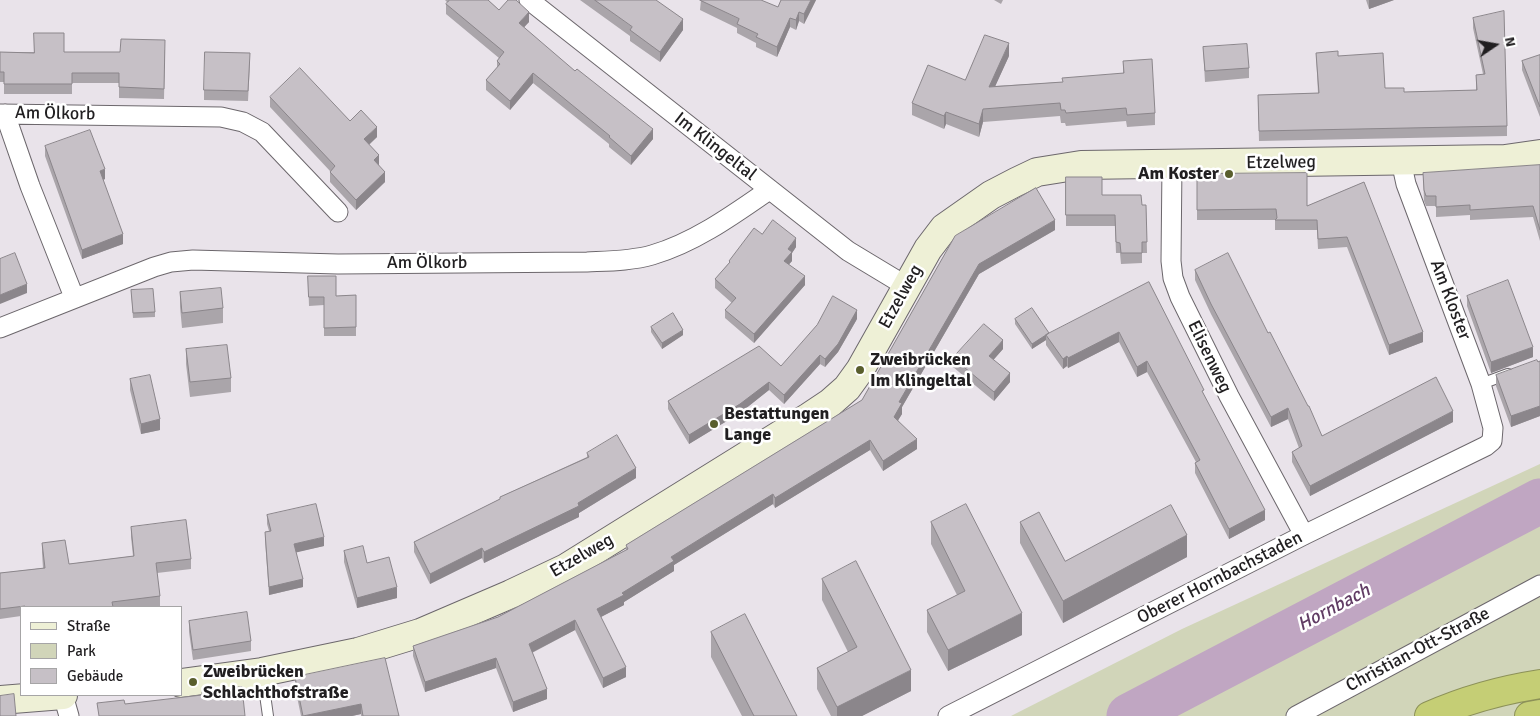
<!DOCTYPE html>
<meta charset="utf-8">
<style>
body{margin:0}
#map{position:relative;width:1540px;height:716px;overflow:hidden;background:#e9e3ea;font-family:Signika,sans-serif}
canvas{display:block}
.legend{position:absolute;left:20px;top:606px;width:162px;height:90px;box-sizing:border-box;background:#fff;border:1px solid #a6a5a6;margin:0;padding:6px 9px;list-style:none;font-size:15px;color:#211f21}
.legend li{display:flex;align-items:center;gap:10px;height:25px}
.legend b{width:25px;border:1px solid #a6a5a6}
.north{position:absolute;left:1470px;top:20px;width:50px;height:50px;-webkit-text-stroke:4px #fff;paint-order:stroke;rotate:78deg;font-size:14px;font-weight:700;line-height:20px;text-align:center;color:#211f21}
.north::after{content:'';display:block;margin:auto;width:18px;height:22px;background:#211f21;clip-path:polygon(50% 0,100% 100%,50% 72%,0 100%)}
</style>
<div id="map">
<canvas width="1540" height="716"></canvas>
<ul class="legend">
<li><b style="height:6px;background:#eef0d6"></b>Straße</li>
<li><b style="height:14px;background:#d1d5b9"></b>Park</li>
<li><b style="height:14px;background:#c6c0c6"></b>Gebäude</li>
</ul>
<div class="north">N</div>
</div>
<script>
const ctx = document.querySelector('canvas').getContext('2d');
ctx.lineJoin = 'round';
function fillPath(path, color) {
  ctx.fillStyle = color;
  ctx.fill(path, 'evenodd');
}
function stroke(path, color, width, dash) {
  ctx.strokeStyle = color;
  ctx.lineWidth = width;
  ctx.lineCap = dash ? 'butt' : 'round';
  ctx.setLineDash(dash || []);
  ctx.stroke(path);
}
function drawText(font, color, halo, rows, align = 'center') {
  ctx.font = font + ' Signika,sans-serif';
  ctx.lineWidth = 5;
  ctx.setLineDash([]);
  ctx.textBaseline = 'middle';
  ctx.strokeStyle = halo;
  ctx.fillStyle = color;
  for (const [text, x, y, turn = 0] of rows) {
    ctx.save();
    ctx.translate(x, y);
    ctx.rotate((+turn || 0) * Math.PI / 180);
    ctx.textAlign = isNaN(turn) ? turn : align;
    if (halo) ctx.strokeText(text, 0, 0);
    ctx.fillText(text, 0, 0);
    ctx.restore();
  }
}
fillPath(new Path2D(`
 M 1540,464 L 1540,716 L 1011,716 L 1182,629 Z`), '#d1d5b9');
stroke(new Path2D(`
 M 1129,716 L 1540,501`), '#c0a6c2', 45);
const lane = new Path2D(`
 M 1481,384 L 1508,374
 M 262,673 L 268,716`);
const street = new Path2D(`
 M 529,0 L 848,251 L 906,286
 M 0,114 L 221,117 L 243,122 L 262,132 L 338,212
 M 5,114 L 30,186 L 74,297
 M 1172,164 L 1171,261 L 1173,278 L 1180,297 L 1229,396 L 1304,535
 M 0,328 L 154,267 L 171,262 L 193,260 L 338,264 L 587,262 C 608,261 631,261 652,255 C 694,243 733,215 769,190
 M 63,695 L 69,716
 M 948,716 L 1304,535 L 1486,446 L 1492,441 L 1493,428 L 1481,384 L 1406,184 L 1401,161
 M 1296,716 L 1540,585`);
const secondary = new Path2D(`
 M 181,683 L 262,672 L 358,652 L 420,633 L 511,594 L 566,568 L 809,417 L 830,403 L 847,388 L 860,370 L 928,249 L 944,228 L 991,195 L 1016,182 L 1037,172 L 1081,165 L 1505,159 L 1540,154
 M 0,700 L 63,695`);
const highway = new Path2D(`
 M 1429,716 C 1465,700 1501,690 1540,684
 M 1529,716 L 1540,714`);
stroke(lane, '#6c676c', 12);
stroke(street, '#6c676c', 21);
stroke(secondary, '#6c676c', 30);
stroke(highway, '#8c9158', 30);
stroke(lane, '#fff', 10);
stroke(street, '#fff', 19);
stroke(secondary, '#eef0d6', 28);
stroke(highway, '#c5ce75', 28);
fillPath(new Path2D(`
 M 445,0 L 488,0 L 499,10 L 529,22 L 523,27 L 653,139 L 631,165 L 609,147 L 609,144 L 533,83 L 510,110 L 486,90 L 486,80 L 497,68 L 497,61 L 499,58 L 446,14 L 446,4 L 448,3 Z
 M 580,0 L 656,0 L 683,30 L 660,62 L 630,41 L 630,36 Z
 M 701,0 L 778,7 L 781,0 L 816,0 L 804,24 L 799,21 L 796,30 L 790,27 L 777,57 L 756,47 L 756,43 L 737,33 L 737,28 L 700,10 Z
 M 994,0 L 1003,0 L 1001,4 Z
 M 1366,0 L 1394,0 L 1369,9 Z
 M 1473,18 L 1507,126 L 1507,136 L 1259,141 L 1258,95 L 1318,93 L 1316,53 L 1338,56 L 1385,88 L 1404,92 L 1476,90 L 1476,75 L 1483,74 L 1473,28 Z
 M 1203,47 L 1249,68 L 1249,78 L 1205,82 Z
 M 165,50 L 164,99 L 119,98 L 119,83 L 72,83 L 72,94 L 4,94 L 4,82 L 0,82 L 0,52 L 120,52 Z
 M 1540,55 L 1540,117 L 1522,70 L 1522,61 Z
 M 1009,56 L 995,86 L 1062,82 L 1123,73 L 1123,61 L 1155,113 L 1155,125 L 1127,127 L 1126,121 L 1066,126 L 1065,123 L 1061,123 L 1060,116 L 983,122 L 979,137 L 946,124 L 944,129 L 912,115 L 912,103 L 965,80 Z
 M 250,63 L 248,101 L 204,100 L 204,90 Z
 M 270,97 L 350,121 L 377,137 L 369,145 L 379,165 L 385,182 L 356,210 L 330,182 L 330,171 L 270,107 Z
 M 45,146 L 105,179 L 103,180 L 123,244 L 82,259 L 45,156 Z
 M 1540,165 L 1540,241 L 1533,217 L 1470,220 L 1470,215 L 1436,217 L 1436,206 L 1426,206 L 1424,201 L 1423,173 Z
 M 1197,174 L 1307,206 L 1364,182 L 1423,342 L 1389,355 L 1347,247 L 1318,249 L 1317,230 L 1275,230 L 1275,220 L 1197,220 Z
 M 1066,177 L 1102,195 L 1142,205 L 1146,205 L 1147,253 L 1142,253 L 1142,263 L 1121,264 L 1120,253 L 1116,253 L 1115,226 L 1066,226 Z
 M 1055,230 L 979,274 L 902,407 L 902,414 L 898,420 L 917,449 L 883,471 L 870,450 L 775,508 L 773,504 L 674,565 L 674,571 L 624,602 L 624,605 L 601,617 L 626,677 L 603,688 L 575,630 L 532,653 L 547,699 L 513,712 L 496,668 L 425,692 L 413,656 L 413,646 L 498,617 L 626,550 L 626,545 L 862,400 L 955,236 Z
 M 762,234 L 796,247 L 792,253 L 792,261 L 789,264 L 805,285 L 754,343 L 725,318 L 725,310 L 732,303 L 715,288 L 715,279 L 729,263 L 729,261 Z
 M 1195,270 L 1268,333 L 1322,436 L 1453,422 L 1310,496 L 1292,462 L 1292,452 L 1299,448 L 1288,419 L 1271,427 L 1211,314 L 1195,280 Z
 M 308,276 L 336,296 L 356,295 L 356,336 L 324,336 L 324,305 L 309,306 Z
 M 1149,282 L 1265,520 L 1229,539 L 1195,473 L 1195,463 L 1196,462 L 1147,372 L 1137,377 L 1119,342 L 1068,368 L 1067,366 L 1063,369 L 1046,345 L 1046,340 L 1032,349 L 1015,324 L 1015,319 L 1049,334 Z
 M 131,290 L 155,312 L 155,317 L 133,318 Z
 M 180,292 L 223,308 L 223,323 L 182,328 L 180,307 Z
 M 1467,296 L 1533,357 L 1491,373 L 1467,306 Z
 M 857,319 L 838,352 L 825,367 L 820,364 L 784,404 L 769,390 L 740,413 L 689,444 L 668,409 L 668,401 L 781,366 Z
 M 651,327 L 683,335 L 662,349 L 651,332 Z
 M 186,349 L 231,378 L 231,392 L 190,397 L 186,364 Z
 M 1003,349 L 993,360 L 1010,382 L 994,401 L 953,367 L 953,358 Z
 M 1540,361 L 1540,416 L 1511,427 L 1496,386 L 1496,375 Z
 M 130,379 L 160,430 L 141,434 L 130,390 Z
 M 587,453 L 636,478 L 579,513 L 579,517 L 484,563 L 482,558 L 430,584 L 414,552 L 414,542 L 500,499 L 500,497 L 587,457 Z
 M 267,515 L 324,546 L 296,552 L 303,587 L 269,595 L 265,540 L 265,532 L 269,531 L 267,524 Z
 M 931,522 L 1022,635 L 948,671 L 927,632 L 927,610 L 957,595 L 931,544 Z
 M 1020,522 L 1065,561 L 1187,557 L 1063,623 L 1020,543 Z
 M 131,527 L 191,559 L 191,569 L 157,573 L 160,596 L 160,606 L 152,607 L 21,607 L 21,616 L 0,619 L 0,573 L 43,568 L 42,553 L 42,543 L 69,564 L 133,556 L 131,537 Z
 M 344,551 L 367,563 L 397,598 L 357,608 L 344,562 Z
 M 822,579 L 911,691 L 862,716 L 831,716 L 817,689 L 817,668 L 848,652 L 822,600 Z
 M 189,621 L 251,641 L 251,651 L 193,660 L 189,632 Z
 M 711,632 L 797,716 L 742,716 L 711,657 Z
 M 295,677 L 399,716 L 361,716 L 361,714 L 352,716 L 301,716 L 295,687 Z`), '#aaa5aa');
fillPath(new Path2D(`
 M 811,0 L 816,0 L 804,24 L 804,14 Z
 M 1369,0 L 1394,0 L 1369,9 Z
 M 529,12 L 529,22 L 519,33 L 519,23 Z
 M 799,12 L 799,21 L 796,30 L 796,20 Z
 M 790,18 L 790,27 L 777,57 L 777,47 Z
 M 683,19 L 683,30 L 660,62 L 660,52 Z
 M 1009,43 L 1009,56 L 989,100 L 989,87 Z
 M 533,73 L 533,83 L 510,110 L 510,101 Z
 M 983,109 L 983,122 L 979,137 L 979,124 Z
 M 946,112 L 946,124 L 944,129 L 944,116 Z
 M 377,127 L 377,137 L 364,149 L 364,139 Z
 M 653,129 L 653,139 L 631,165 L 631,156 Z
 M 379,155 L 379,165 L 374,170 L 374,160 Z
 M 105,169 L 105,179 L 100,181 L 100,171 Z
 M 385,172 L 385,182 L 356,210 L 356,200 Z
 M 1055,220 L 1055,230 L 979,274 L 902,407 L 902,414 L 894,427 L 894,417 L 899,402 L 979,264 Z
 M 123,234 L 123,244 L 82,259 L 82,250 Z
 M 796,238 L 796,247 L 792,253 L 792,261 L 784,270 L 784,261 L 788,249 Z
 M 805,276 L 805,285 L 754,343 L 754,334 Z
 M 27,284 L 27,293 L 0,304 L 0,295 Z
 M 857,310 L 857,319 L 838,352 L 825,367 L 825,359 Z
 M 683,330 L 683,335 L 662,349 L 662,343 Z
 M 1119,332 L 1119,342 L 1068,368 L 1068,358 Z
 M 1423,332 L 1423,342 L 1389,355 L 1389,345 Z
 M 1049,333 L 1049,338 L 1046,335 L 1046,340 L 1032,349 L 1032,344 Z
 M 1003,340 L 1003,349 L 989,365 L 989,356 Z
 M 1533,347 L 1533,357 L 1491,373 L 1491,362 Z
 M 820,355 L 820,364 L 784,404 L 784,395 Z
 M 1067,356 L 1067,366 L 1063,369 L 1063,359 Z
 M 1147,361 L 1147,372 L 1137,377 L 1137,367 Z
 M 1010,373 L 1010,382 L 994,401 L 994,392 Z
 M 769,382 L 769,390 L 740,413 L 689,444 L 689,435 Z
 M 1540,406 L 1540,416 L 1511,427 L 1511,416 Z
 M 1288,408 L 1288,419 L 1271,427 L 1271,417 Z
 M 1453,411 L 1453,422 L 1310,496 L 1310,486 Z
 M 160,419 L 160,430 L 141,434 L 141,424 Z
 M 917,439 L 917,449 L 883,471 L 883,461 Z
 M 870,440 L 870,450 L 775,508 L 775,498 Z
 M 636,468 L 636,478 L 579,513 L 579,517 L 484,563 L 484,552 L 578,503 Z
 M 773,494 L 773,504 L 674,565 L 674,571 L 624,602 L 624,605 L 597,619 L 597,609 L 622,593 L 671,557 Z
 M 1265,510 L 1265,520 L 1229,539 L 1229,529 Z
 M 1187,535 L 1187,557 L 1063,623 L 1063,601 Z
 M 324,537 L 324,546 L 294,553 L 294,544 Z
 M 482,548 L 482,558 L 430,584 L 430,574 Z
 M 303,579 L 303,587 L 269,595 L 269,587 Z
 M 397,587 L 397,598 L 357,608 L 357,598 Z
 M 1022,613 L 1022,635 L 948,671 L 948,650 Z
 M 575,620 L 575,630 L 529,654 L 529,644 Z
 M 496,658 L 496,668 L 425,692 L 425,682 Z
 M 626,667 L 626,677 L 603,688 L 603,678 Z
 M 911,670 L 911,691 L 862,716 L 837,716 L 837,707 Z
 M 547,689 L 547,699 L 513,712 L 513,702 Z
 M 361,704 L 361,714 L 352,716 L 303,716 Z`), '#8b868b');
const building = new Path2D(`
 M 450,0 L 488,0 L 499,10 L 508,0 L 516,0 L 529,12 L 519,23 L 575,71 L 577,69 L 653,129 L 631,156 L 609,137 L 610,136 L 533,73 L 510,101 L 486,80 L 500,64 L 497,61 L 504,52 L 446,4 Z
 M 595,0 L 656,0 L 683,19 L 660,52 L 630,30 L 632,27 Z
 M 700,0 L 761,0 L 778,7 L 781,0 L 811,0 L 804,14 L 799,12 L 796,20 L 790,18 L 777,47 L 756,37 L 758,34 L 737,24 L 739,19 Z
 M 1504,11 L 1507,126 L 1259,131 L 1258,95 L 1319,93 L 1316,53 L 1338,51 L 1338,56 L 1383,53 L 1385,88 L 1404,88 L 1404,92 L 1477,90 L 1476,75 L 1485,74 L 1473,18 Z
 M 34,33 L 64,33 L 64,52 L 120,52 L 121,39 L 165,40 L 164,89 L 119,87 L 119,73 L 72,73 L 72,84 L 4,84 L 4,72 L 0,72 L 0,52 L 34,53 Z
 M 985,35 L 1009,43 L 989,87 L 1063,82 L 1062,78 L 1124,73 L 1123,61 L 1152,59 L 1155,113 L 1127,115 L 1126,108 L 1066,113 L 1065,110 L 1061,110 L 1060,103 L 983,109 L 979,124 L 946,112 L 944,116 L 912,103 L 928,65 L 965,80 Z
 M 1247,44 L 1249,68 L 1205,71 L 1203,47 Z
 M 205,52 L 250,53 L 248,91 L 204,90 Z
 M 1540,55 L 1540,107 L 1522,61 Z
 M 300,68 L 350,121 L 361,110 L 377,127 L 364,139 L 379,155 L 374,160 L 385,172 L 356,200 L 330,172 L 335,166 L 270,97 Z
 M 90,130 L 105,169 L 100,171 L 123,234 L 82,250 L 45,146 Z
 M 1540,165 L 1540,230 L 1533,206 L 1470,210 L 1470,205 L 1436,207 L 1436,196 L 1426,196 L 1424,190 L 1423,173 Z
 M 1307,173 L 1307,206 L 1364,182 L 1423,332 L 1389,345 L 1347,237 L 1318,239 L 1317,220 L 1275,220 L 1277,218 L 1276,209 L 1197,210 L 1197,174 Z
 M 1066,177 L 1102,177 L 1102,195 L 1141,195 L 1142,205 L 1146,205 L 1147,242 L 1142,242 L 1142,253 L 1121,253 L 1120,243 L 1116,242 L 1115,215 L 1066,215 Z
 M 1036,188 L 1055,220 L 979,264 L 899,402 L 902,403 L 894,417 L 917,439 L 883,461 L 870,440 L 775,498 L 773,494 L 708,534 L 671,557 L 674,561 L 622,593 L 624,595 L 597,609 L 626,667 L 603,678 L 575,620 L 529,644 L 547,689 L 513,702 L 496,658 L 425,682 L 413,646 L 498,617 L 628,549 L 626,545 L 862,400 L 955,236 Z
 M 773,220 L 796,238 L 788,249 L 792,252 L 784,261 L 805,276 L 754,334 L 725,310 L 736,298 L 715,279 L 730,262 L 729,261 L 754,228 L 762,234 Z
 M 15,253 L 27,284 L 0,295 L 0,259 Z
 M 1228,253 L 1268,333 L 1270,332 L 1308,406 L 1309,406 L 1322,436 L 1436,377 L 1453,411 L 1310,486 L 1292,452 L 1302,446 L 1288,408 L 1271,417 L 1211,304 L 1195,270 Z
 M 308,276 L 336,276 L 336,296 L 356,295 L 356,327 L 324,328 L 324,297 L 309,297 Z
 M 1508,280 L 1533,347 L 1491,362 L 1467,296 Z
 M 1149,282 L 1204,390 L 1202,391 L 1265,510 L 1229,529 L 1195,463 L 1200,460 L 1147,361 L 1137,367 L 1119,332 L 1068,358 L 1067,356 L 1063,359 L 1046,335 Z
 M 221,288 L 223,308 L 182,313 L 180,292 Z
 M 153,289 L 155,312 L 133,313 L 131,290 Z
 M 833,296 L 857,310 L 838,344 L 825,359 L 820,355 L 784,395 L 769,382 L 740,404 L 689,435 L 668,401 L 759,346 L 781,366 L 817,325 Z
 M 1032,308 L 1049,333 L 1032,344 L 1015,319 Z
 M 673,313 L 683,330 L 662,343 L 651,327 Z
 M 984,324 L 1003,340 L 989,356 L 1010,373 L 994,392 L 953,358 Z
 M 227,345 L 231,378 L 190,382 L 186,349 Z
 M 1537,360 L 1538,362 L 1540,361 L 1540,406 L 1511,416 L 1496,375 Z
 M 150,375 L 160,419 L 141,424 L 130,379 Z
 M 617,435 L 636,468 L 578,503 L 579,506 L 484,552 L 482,548 L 430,574 L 414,542 L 500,499 L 500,497 L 589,457 L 587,453 Z
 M 316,504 L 324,537 L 294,544 L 303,579 L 269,587 L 265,532 L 271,531 L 267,515 Z
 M 966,504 L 1022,613 L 948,650 L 927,610 L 965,591 L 931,522 Z
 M 1171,505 L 1187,535 L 1063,601 L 1020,522 L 1039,512 L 1065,561 Z
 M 186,520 L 191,559 L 156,563 L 160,596 L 112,602 L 113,607 L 25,607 L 25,606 L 0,609 L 0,573 L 45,568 L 42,543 L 65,540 L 69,564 L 134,556 L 131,527 Z
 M 363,546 L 367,563 L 389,557 L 397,587 L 357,598 L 344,551 Z
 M 856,561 L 911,670 L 837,707 L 817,668 L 857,647 L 822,579 Z
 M 247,612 L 251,641 L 193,650 L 189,621 Z
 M 745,614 L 797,716 L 754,716 L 711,632 Z
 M 385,658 L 399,716 L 363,716 L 361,704 L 303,716 L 295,677 Z
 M 242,687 L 245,716 L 99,716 L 97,703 L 124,700 L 125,704 L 202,695 L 202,692 Z
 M 14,694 L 16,716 L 0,716 L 0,696 Z`);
fillPath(building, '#c6c0c6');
stroke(building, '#8b868b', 1);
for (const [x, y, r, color] of [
 [1229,174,5,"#595e2c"],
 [860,370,5,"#595e2c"],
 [714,424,5,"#595e2c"],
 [193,682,5,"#595e2c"]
]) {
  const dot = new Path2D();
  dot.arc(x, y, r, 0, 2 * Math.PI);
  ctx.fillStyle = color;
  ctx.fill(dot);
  stroke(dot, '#fff', 2);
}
drawText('18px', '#211f21', '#fff', [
 ["Am Ölkorb",55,114,1],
 ["Im Klingeltal",715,147,38],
 ["Etzelweg",1281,163,-1],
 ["Am Ölkorb",427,263],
 ["Etzelweg",901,297,-61],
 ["Am Kloster",1450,300,69],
 ["Elisenweg",1209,357,64],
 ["Etzelweg",582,556,-30],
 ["Oberer Hornbachstaden",1220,578,-27],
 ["Christian-Ott-Straße",1418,650,-28]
]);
drawText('bold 18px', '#211f21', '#fff', [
 ["Am Koster",1219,174,"right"],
 ["Zweibrücken",870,360],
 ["Im Klingeltal",870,381],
 ["Bestattungen",724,414],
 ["Lange",724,435],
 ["Zweibrücken",203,672],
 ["Schlachthofstraße",203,693]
], 'left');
drawText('italic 19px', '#613c64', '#fff', [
 ["Hornbach",1334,608,-28]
]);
</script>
